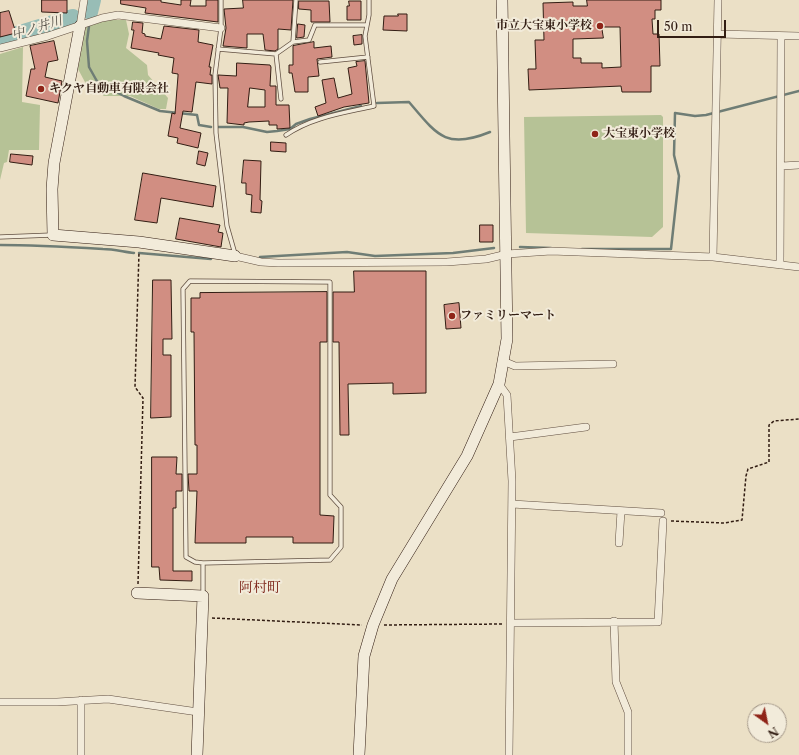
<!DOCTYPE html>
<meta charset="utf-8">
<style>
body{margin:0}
#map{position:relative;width:799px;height:755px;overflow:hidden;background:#ebe0c6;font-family:"Libre Caslon Text",serif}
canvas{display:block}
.north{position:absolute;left:747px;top:703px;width:40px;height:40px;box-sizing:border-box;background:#f2ebda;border:1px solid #a5998a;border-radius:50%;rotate:147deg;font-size:11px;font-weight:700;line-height:16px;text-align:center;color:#321d13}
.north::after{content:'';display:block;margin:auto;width:14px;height:18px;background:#8f2418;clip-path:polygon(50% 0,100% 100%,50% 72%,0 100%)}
.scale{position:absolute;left:657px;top:20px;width:69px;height:18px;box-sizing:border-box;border:2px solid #321d13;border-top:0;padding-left:5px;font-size:12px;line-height:14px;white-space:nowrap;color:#321d13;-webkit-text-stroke:3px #f2ebda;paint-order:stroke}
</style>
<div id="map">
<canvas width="799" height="755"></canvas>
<div class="north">N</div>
<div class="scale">50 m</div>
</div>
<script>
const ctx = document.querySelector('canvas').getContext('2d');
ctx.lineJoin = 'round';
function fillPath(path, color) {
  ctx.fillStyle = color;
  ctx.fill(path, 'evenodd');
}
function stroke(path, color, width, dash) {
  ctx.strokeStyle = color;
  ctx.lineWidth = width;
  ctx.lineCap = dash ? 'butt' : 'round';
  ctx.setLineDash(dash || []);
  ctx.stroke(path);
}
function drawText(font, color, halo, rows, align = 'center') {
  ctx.font = font + ' "Libre Caslon Text","Noto Serif JP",serif';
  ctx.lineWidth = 4;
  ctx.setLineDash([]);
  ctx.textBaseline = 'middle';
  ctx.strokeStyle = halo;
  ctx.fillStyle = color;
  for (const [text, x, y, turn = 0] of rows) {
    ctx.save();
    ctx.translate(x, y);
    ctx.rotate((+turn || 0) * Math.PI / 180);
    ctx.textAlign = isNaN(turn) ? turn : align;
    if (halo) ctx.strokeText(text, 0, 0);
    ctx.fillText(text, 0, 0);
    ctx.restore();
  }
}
fillPath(new Path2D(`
 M 107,20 L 126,20 L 129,34 L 126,48 L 147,65 L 148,75 L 168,98 L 166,109 L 159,109 L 130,96 L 104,96 L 86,84 L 78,69 L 86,27 Z
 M 23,47 L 22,102 L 40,105 L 39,150 L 9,150 L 7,162 L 4,163 L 0,180 L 0,54 Z
 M 661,115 L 663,117 L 663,227 L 652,237 L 526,233 L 524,117 Z`), '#b6c296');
stroke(new Path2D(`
 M 89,26 L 87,41 L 89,67 L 98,83 L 124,96 L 160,111 L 197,115 L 199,125 L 211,127
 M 377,103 L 409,102 C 437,135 446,150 490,132
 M 218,127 L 243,127 L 267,132 L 277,131 L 290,129 L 296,124 L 310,119 L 361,106
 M 0,245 C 35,245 69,247 103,249 C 114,249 124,252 134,253
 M 520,247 L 551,248
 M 582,249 L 671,249 L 679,176 L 674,155 L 675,113 L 695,116 L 706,115 L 799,91
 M 139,253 L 211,259
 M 260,257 L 347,252 L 375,256 L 453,253 L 494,248`), '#6f7d75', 2.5);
stroke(new Path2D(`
 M 90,12 L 93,0
 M 0,39 L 73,17`), '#98bdb6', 16);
const building = new Path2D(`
 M 42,0 L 67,0 L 67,13 L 42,12 Z
 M 121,0 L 161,0 L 161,2 L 181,5 L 181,0 L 191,0 L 190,6 L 206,6 L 206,0 L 218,0 L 218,22 L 145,13 L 146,8 L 121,4 Z
 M 243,0 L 293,0 L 291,30 L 278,29 L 278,49 L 275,51 L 265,50 L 263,34 L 247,34 L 247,48 L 223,46 L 226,28 L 224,9 L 243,8 Z
 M 587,0 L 661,0 L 661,10 L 655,10 L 655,19 L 652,19 L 653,34 L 659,34 L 660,66 L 651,66 L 651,92 L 622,92 L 621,86 L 529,90 L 528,69 L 536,69 L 535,40 L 544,40 L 543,3 L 573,2 L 573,6 L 587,6 ZM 602,27 L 620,27 L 621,67 L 602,68 L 602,63 L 581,63 L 581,58 L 573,58 L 573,39 L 603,38 Z
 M 299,1 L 329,1 L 330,22 L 311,22 L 311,10 L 299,9 Z
 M 349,1 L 361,1 L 361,20 L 347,20 L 347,6 L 349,6 Z
 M 9,11 L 16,33 L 0,37 L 0,13 Z
 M 398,14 L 407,14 L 407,31 L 383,30 L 384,16 L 398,16 Z
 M 133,22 L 143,23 L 142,33 L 145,34 L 145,36 L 161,39 L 164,26 L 199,30 L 198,42 L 213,45 L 209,67 L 211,67 L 210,75 L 212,75 L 212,84 L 196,82 L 192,112 L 183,111 L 180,128 L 201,133 L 198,148 L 177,143 L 178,138 L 168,136 L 172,113 L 175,114 L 178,76 L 178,74 L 172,73 L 174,58 L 158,55 L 159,53 L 131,48 L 134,30 L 132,30 Z
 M 298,24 L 305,25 L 304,37 L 297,38 Z
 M 362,35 L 362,44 L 354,45 L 353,36 Z
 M 54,41 L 58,60 L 48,62 L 45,77 L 62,81 L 58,103 L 26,96 L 31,69 L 35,69 L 30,46 Z
 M 314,42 L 314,48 L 331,46 L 332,57 L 317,59 L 319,76 L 308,77 L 308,92 L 295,92 L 292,73 L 289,73 L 289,65 L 293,65 L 293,46 Z
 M 365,61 L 369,103 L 344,107 L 318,116 L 315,107 L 326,103 L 322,80 L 334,78 L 338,98 L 352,94 L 348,68 L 357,66 L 356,62 Z
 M 237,63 L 270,65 L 271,67 L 270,86 L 276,86 L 276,105 L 289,105 L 290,128 L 277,129 L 277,125 L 269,125 L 269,121 L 249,122 L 244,123 L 244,125 L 227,123 L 228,88 L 220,88 L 218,75 L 236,76 ZM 250,88 L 265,90 L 265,107 L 248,107 Z
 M 271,142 L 286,143 L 286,152 L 271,151 Z
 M 199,151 L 208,153 L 205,166 L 197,164 Z
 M 11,154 L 33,156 L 32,165 L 10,162 Z
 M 244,160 L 261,161 L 260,200 L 262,201 L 261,213 L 251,212 L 252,195 L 246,194 L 246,183 L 242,183 Z
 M 143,173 L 216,186 L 213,207 L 161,198 L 157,223 L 135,220 Z
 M 180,218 L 220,225 L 218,232 L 223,233 L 221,247 L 176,239 Z
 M 480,225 L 493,225 L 493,242 L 480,242 Z
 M 354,271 L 426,271 L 426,393 L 393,394 L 393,383 L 348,384 L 349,435 L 340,435 L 339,342 L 333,342 L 333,292 L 354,292 Z
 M 153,280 L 171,280 L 172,339 L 163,339 L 163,355 L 171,355 L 171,417 L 151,418 Z
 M 327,292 L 327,342 L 320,342 L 320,515 L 334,516 L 333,543 L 293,543 L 293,537 L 246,537 L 246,543 L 195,543 L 197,491 L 189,491 L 188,474 L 197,474 L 197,445 L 195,445 L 194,332 L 191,332 L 191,298 L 200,298 L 200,293 Z
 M 459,303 L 461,328 L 446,329 L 444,305 Z
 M 152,457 L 177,457 L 176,474 L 182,474 L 182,491 L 176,491 L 176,508 L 173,508 L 173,571 L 192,571 L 192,581 L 160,580 L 159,567 L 152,567 Z`);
fillPath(building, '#d18e82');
stroke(building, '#321d13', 1);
const lane = new Path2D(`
 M 221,0 L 221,28 L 215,75 L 216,133 L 227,226 L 235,254
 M 293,42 L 296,0
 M 218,49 L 276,54 L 293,42 L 309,40 L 315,25 L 366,25
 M 276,54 L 281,99
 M 320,62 L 368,57
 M 286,135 C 312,117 344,113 374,106 L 365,36 L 369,15 L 369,0
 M 0,237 L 52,235
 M 203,563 L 195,562 L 186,557 L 183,289 L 190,281 L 330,282 L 330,495 L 341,507 L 341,547 L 330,560 L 203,563 L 203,595`);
const street = new Path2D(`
 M 80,26 L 84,0
 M 718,34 L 799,36
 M 0,48 L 48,36 L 102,18 L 118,15 L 221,28
 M 782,166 L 799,165
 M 235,256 L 261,262 L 278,263 L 447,262 L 486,259 L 507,254 L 551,251 L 713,257 L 799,267
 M 713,257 L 718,0
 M 780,265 L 781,36
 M 503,361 L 515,366 L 613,364
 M 499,384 L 507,395 L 512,481 L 509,755
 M 510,437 L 586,427
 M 512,504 L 661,513
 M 619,543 L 621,511
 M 614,621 L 616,682 L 628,712 L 628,755
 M 511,623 L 658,622 L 663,521
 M 0,702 L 57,702 L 108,699 L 198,712
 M 81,755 L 81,700`);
const secondary = new Path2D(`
 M 80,26 L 54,163 L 52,189 L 53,235 L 139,242 L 235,256
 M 137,593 L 203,596 L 197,755
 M 359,755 L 364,656 L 373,625 L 392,579 L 467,456 L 499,384 L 507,339 L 502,0`);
stroke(lane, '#604e40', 5);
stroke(street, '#604e40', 8);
stroke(secondary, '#321d13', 12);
stroke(new Path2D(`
 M 671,521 L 724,523 L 742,520 L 746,476 L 748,469 L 769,462 L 769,425 L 774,421 L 799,419
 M 138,584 L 143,398 L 135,387 L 139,252
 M 212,618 L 362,625
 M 384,625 L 502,624`), '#321d13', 1.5, [3, 2]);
stroke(lane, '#f2ebda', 3.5);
stroke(street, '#f2ebda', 7);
stroke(secondary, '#f2ebda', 11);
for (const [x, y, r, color] of [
 [600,26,4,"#8f2418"],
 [41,89,4,"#8f2418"],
 [595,134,4,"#8f2418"],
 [452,316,4,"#8f2418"]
]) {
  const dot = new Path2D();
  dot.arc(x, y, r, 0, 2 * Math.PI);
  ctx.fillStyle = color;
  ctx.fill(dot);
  stroke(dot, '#f2ebda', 1.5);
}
drawText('bold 12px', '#321d13', '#f2ebda', [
 ["市立大宝東小学校",592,26,"right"],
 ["キクヤ自動車有限会社",49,89],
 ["大宝東小学校",603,134],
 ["ファミリーマート",460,316]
], 'left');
drawText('italic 13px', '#514d44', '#f2ebda', [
 ["中ノ井川",37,28,-17]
]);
drawText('14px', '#7a1f14', '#f2ebda', [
 ["阿村町",260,588]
]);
</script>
